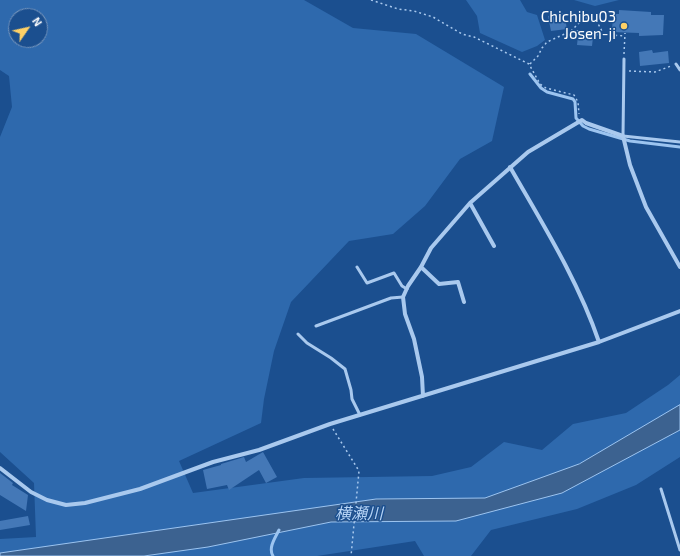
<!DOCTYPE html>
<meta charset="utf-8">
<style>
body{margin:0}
#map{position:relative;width:680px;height:556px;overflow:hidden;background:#1b4f8f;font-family:"Exo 2",sans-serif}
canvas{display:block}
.north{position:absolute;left:8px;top:8px;width:40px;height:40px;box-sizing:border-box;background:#1b4f8f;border:1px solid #7695bc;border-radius:50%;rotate:56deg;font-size:11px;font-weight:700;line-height:16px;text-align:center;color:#fff}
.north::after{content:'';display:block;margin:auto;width:14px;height:18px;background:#ffd166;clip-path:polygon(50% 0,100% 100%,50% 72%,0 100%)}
</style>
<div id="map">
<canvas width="680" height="556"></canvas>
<div class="north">N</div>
</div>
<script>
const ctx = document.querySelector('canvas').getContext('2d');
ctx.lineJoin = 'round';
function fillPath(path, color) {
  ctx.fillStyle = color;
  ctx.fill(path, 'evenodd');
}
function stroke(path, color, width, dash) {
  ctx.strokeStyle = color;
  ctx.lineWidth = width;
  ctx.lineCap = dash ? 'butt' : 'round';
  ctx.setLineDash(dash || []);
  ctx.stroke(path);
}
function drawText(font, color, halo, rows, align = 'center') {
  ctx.font = font + ' "Exo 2","Noto Sans JP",sans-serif';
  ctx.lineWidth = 3;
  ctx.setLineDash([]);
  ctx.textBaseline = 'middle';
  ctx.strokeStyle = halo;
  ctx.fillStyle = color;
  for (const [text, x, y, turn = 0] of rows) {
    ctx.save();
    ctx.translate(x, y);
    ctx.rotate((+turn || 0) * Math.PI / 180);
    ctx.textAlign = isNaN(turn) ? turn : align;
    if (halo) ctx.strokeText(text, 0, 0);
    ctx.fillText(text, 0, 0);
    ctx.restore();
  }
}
fillPath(new Path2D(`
 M 0,0 L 304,0 L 353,28 L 416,34 L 504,87 L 492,141 L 460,159 L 425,206 L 393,234 L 349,241 L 291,302 L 274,351 L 264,399 L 261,423 L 179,461 L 193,493 L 304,478 L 432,476 L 471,467 L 504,442 L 542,450 L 573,424 L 626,413 L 668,385 L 680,375 L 680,457 L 636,485 L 577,509 L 491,530 L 471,556 L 424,556 L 415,541 L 317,556 L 0,556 L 0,539 L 36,537 L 34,483 L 0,452 L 0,137 L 12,107 L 9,76 L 0,70 ZM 16,16 L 40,16 L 40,40 L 16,40 Z
 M 466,0 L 520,0 L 527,12 L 537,15 L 545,40 L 537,46 L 522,52 L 480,33 L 477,16 Z
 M 574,0 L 619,0 L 595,6 Z`), '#2e69ad');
const water = new Path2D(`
 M 680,405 L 680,430 L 562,493 L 456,521 L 331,522 L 208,547 L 144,556 L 0,556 L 0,553 L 376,499 L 485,498 L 579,464 Z`);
fillPath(water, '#3c6290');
stroke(water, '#9cc4f0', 1);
stroke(new Path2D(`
 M 530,74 L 541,88 L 547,92 L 573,99 L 575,102 L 576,118 L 583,126 L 589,129 L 630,141 L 680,147
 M 273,556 C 268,548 275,538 279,530`), '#9cc4f0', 3);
fillPath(new Path2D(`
 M 619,10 L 651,12 L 651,15 L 664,15 L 663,35 L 639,36 L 639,33 L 612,32 L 613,14 L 619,14 Z
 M 564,13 L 567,29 L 551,31 L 548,16 Z
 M 578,36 L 593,37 L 592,46 L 577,45 Z
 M 652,50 L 653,53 L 668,51 L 669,63 L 640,66 L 639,52 Z
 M 263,452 L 277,477 L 266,483 L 259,470 L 229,490 L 227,485 L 207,489 L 203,470 L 221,465 L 221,464 L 244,457 L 246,462 Z
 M 0,473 L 13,483 L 12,485 L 28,495 L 26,511 L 0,495 Z
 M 28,516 L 30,525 L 0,530 L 0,521 Z`), '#4478b7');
stroke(new Path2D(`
 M 371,0 L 398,9 L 414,11 L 433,17 L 462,34 L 474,37 L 529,64 L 540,84 L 546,88 L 574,95 L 578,102 L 579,114
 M 571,31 L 584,18 C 596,18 599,24 603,34
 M 624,54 L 625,33
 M 530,64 L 538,56 L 542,48 L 547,42 L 571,31 L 581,31 L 593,36 L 599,34 L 625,36
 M 629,71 L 655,72 L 671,66
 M 333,429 L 359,471 L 351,556`), '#a9c9ee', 1.5, [2, 3]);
stroke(new Path2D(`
 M 624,59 L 623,136 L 680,142
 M 676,64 L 680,70
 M 357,267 L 367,283 L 394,273 L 402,286 L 407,289
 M 316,326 L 391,298 L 403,297
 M 298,334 L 307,343 L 331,358 L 345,369 L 351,390 L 352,399 L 360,415
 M 661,489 L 680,550`), '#a9c9ee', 3);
stroke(new Path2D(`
 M 510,167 C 542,223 578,280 599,342
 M 470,203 L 494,246
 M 421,267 L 439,284 L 458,282 L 464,302
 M 423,396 L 422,377 L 414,339 L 405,314 L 403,297 L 408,286 L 421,267 L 431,248 L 470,203 L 528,152 L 582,120 L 586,123 L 623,136 L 630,165 L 646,207 L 680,267
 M 0,468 L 31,492 L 47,500 L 66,505 L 85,503 L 140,489 L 213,462 L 259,450 L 330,424 L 599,342 L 680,311`), '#a9c9ee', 4);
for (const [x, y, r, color] of [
 [624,26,4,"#ffd166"]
]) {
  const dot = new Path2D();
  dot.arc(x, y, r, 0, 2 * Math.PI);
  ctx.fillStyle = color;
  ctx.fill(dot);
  stroke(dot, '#1b4f8f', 1.5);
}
drawText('15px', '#fff', '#1b4f8f', [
 ["Chichibu03",616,17],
 ["Josen-ji",616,34]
], 'right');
drawText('italic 16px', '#b5d3f5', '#1b4f8f', [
 ["横瀬川",359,514]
]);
</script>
